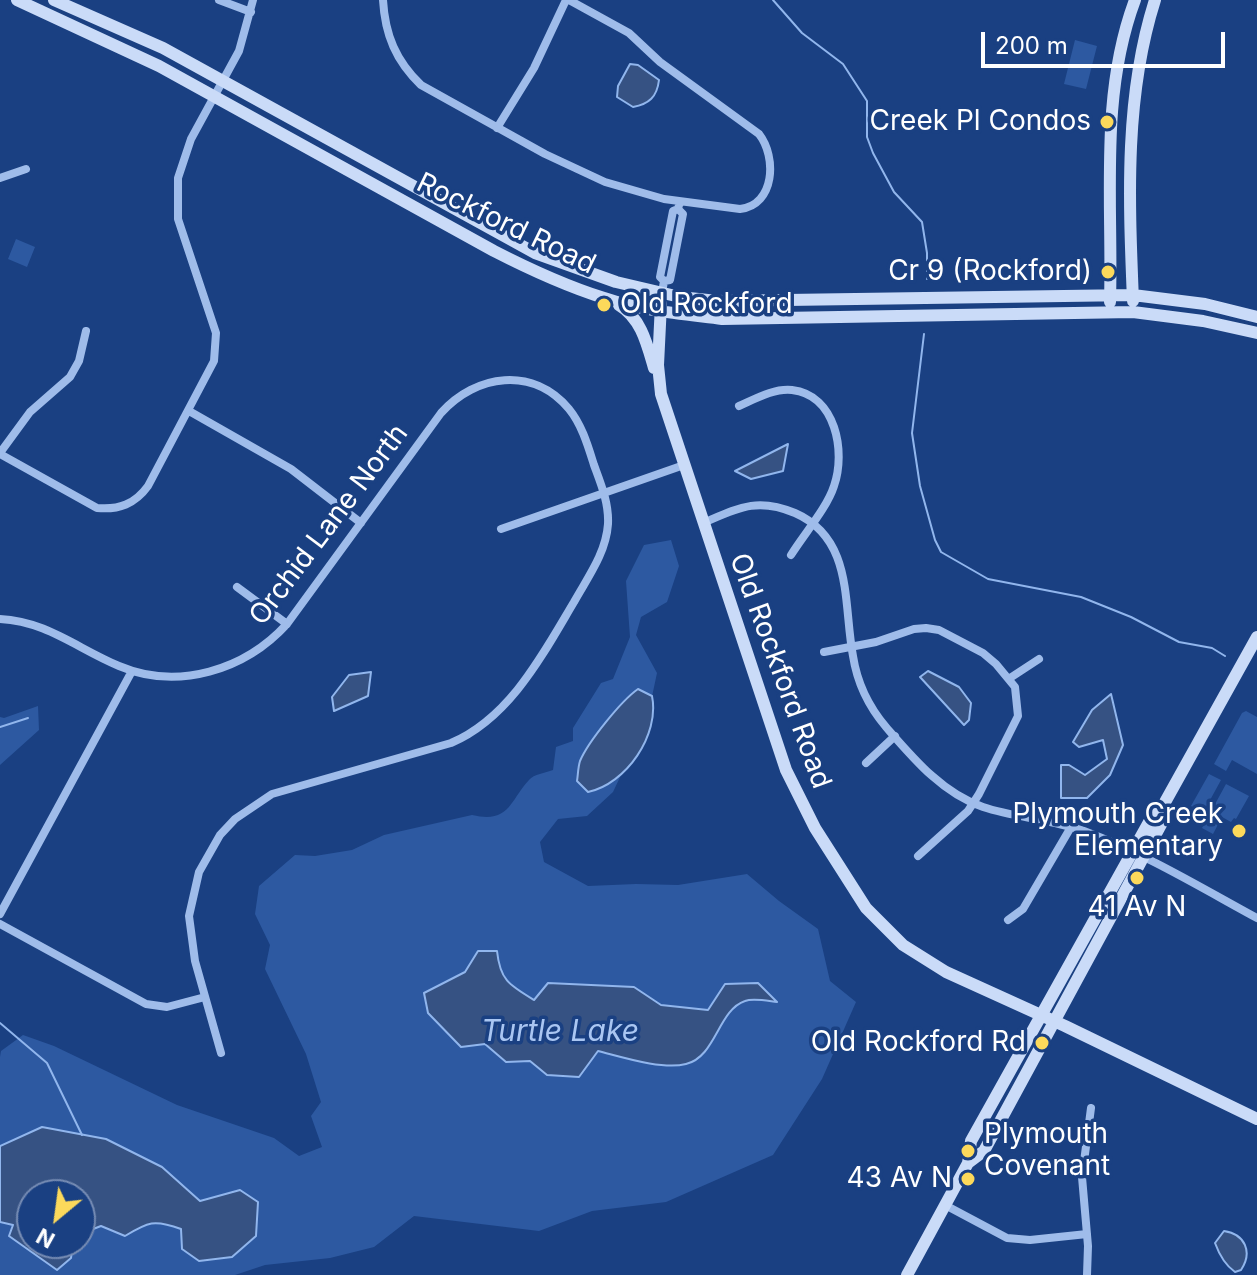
<!DOCTYPE html>
<style>
body{margin:0}
#map{position:relative;width:1257px;height:1275px;overflow:hidden;background:#1a4082;font-family:Inter,sans-serif}
canvas{display:block}
.north{position:absolute;left:16px;top:1179px;width:80px;height:80px;box-sizing:border-box;background:#1a4082;border:2px solid #768cb4;border-radius:50%;rotate:209deg;font-size:22px;font-weight:700;line-height:32px;text-align:center;color:#fff}
.north::after{content:'';display:block;margin:auto;width:28px;height:36px;background:#fcd95b;clip-path:polygon(50% 0,100% 100%,50% 72%,0 100%)}
.scale{position:absolute;left:981px;top:32px;width:244px;height:36px;box-sizing:border-box;border:4px solid #fff;border-top:0;padding-left:10px;font-size:24px;line-height:28px;white-space:nowrap;color:#fff;-webkit-text-stroke:6px #1a4082;paint-order:stroke}
</style>
<div id="map">
<canvas width="1257" height="1275"></canvas>
<div class="north">N</div>
<div class="scale">200 m</div>
</div>
<script>
const ctx = document.querySelector('canvas').getContext('2d');
ctx.lineJoin = 'round';
function fillPath(path, color) {
  ctx.fillStyle = color;
  ctx.fill(path, 'evenodd');
}
function stroke(path, color, width, dash) {
  ctx.strokeStyle = color;
  ctx.lineWidth = width;
  ctx.lineCap = dash ? 'butt' : 'round';
  ctx.setLineDash(dash || []);
  ctx.stroke(path);
}
function drawText(font, color, halo, rows, align = 'center') {
  ctx.font = font + ' Inter,sans-serif';
  ctx.lineWidth = 7;
  ctx.setLineDash([]);
  ctx.textBaseline = 'middle';
  ctx.strokeStyle = halo;
  ctx.fillStyle = color;
  for (const [text, x, y, turn = 0] of rows) {
    ctx.save();
    ctx.translate(x, y);
    ctx.rotate((+turn || 0) * Math.PI / 180);
    ctx.textAlign = isNaN(turn) ? turn : align;
    if (halo) ctx.strokeText(text, 0, 0);
    ctx.fillText(text, 0, 0);
    ctx.restore();
  }
}
fillPath(new Path2D(`
 M 1075,40 L 1097,46 L 1086,89 L 1064,84 Z
 M 16,239 L 35,247 L 27,267 L 8,259 Z
 M 671,540 L 679,566 L 667,602 L 641,617 L 636,635 L 657,673 L 647,720 L 613,792 L 587,816 L 558,819 L 540,842 L 544,862 L 588,886 L 636,884 L 678,885 L 747,874 L 779,901 L 818,929 L 830,981 L 856,1002 L 822,1079 L 773,1155 L 666,1202 L 592,1211 L 539,1231 L 414,1216 L 374,1247 L 330,1258 L 265,1265 L 235,1275 L 0,1275 L 0,1057 L 1,1051 L 23,1035 L 54,1046 L 177,1105 L 274,1138 L 299,1156 L 322,1147 L 311,1116 L 321,1102 L 306,1054 L 265,969 L 270,945 L 255,914 L 259,886 L 295,855 L 315,856 L 352,850 L 384,835 L 472,815 C 510,824 510,800 529,780 C 534,774 545,773 553,770 L 556,747 L 573,741 L 573,728 L 601,683 L 613,679 L 630,637 L 626,581 L 644,545 ZM 32,1195 L 80,1195 L 80,1243 L 32,1243 Z
 M 38,706 L 39,730 L 0,765 L 0,717 L 4,718 Z
 M 1246,711 L 1257,717 L 1257,774 L 1232,760 L 1226,771 L 1214,764 L 1242,713 Z
 M 1209,774 L 1221,780 L 1203,813 L 1191,806 Z
 M 1226,784 L 1249,796 L 1236,819 L 1234,818 L 1231,822 L 1222,817 L 1213,834 L 1202,828 Z`), '#2d59a1');
const water = new Path2D(`
 M 630,64 L 638,65 L 659,80 C 657,97 649,104 633,107 L 617,97 L 618,86 Z
 M 788,444 L 783,471 L 751,479 L 735,471 Z
 M 928,671 L 959,687 L 971,703 L 969,720 L 964,725 L 920,677 Z
 M 371,672 L 368,696 L 334,711 L 332,697 L 349,675 Z
 M 638,689 L 652,696 C 660,735 626,784 588,792 L 577,781 C 578,775 578,767 580,761 C 588,742 621,701 638,689 Z
 M 1111,694 L 1123,745 L 1110,775 L 1087,798 L 1061,798 L 1061,765 L 1069,765 L 1085,775 L 1107,759 L 1103,740 L 1079,747 L 1073,742 L 1092,710 Z
 M 478,951 L 497,951 C 500,980 509,985 534,1000 L 548,983 L 634,987 L 661,1005 L 708,1010 L 725,984 L 758,983 L 777,1002 C 768,1001 753,998 745,1001 C 718,1010 716,1057 686,1064 C 662,1070 622,1057 598,1051 L 579,1077 L 547,1075 L 530,1061 L 506,1062 L 485,1044 L 461,1047 L 428,1013 L 424,993 L 465,972 Z
 M 42,1127 L 106,1139 L 162,1167 L 200,1201 L 240,1190 L 258,1202 L 256,1236 L 232,1257 L 199,1261 L 182,1249 L 181,1229 C 154,1219 148,1222 125,1236 L 101,1226 L 80,1234 L 80,1195 L 32,1195 L 32,1243 L 73,1243 L 71,1258 L 57,1270 L 9,1236 L 13,1225 L 0,1222 L 0,1146 Z
 M 1224,1231 C 1245,1234 1253,1252 1241,1270 L 1235,1272 C 1225,1265 1219,1254 1215,1243 Z`);
fillPath(water, '#365283');
stroke(water, '#91b6ed', 2);
stroke(new Path2D(`
 M 773,0 L 802,33 L 843,64 L 867,101 L 867,137 L 873,153 L 894,192 L 922,222 L 927,253 L 927,279
 M 924,334 L 912,433 L 920,486 L 935,540 L 941,552 L 988,579 L 1081,597 L 1131,617 L 1179,642 L 1212,648 L 1225,656
 M 0,727 L 28,718
 M 0,1023 L 47,1063 L 82,1135`), '#91b6ed', 2);
stroke(new Path2D(`
 M 219,0 L 251,12
 M 383,0 C 385,35 396,61 421,85 L 545,154 L 605,182 L 664,199 L 740,209 C 775,205 777,157 759,134 L 660,62 L 629,33 L 569,0
 M 497,128 L 534,68 L 566,0
 M 0,178 L 26,169
 M 664,281 L 660,277 L 673,211 L 678,209 L 679,205
 M 662,293 L 664,281 L 670,280 L 683,214 L 678,209
 M 739,406 C 755,399 774,388 792,390 C 836,395 846,452 834,486 C 827,508 804,534 791,555
 M 189,411 L 291,469 L 361,523
 M 0,453 L 30,412 L 70,377 L 79,361 L 86,331
 M 0,454 L 97,508 C 119,510 135,504 148,486 L 214,361 L 216,333 L 178,219 L 178,178 L 191,139 L 239,51 L 253,0
 M 703,523 C 738,508 757,497 795,513 C 854,539 843,604 853,656 C 857,682 869,707 886,727 C 913,758 943,794 983,807 C 1016,818 1051,819 1084,831 C 1144,853 1200,887 1257,918
 M 501,529 L 684,465
 M 237,587 L 287,624
 M 0,619 C 46,621 78,649 119,666 C 178,691 245,670 287,624 L 441,413 C 476,374 533,366 569,409 C 582,425 588,446 594,465 C 601,484 609,503 608,524 C 606,553 588,577 574,602 C 543,654 510,718 451,743 L 272,794 L 235,819 L 220,835 L 199,872 L 189,916 L 195,961 L 221,1053
 M 824,652 L 876,642 L 914,629 L 926,628 L 939,630 L 983,653 L 996,664 L 1015,687 L 1018,716 L 979,794 L 968,811 L 918,856
 M 1010,678 L 1039,659
 M 866,763 L 895,736
 M 0,914 L 132,671
 M 1008,920 L 1023,909 L 1071,827
 M 0,924 L 146,1004 L 167,1007 L 205,997
 M 945,1205 L 1007,1238 L 1030,1240 L 1087,1234
 M 1087,1275 L 1088,1246 L 1082,1177 L 1091,1108`), '#9fbcea', 8);
stroke(new Path2D(`
 M 17,0 L 159,66 L 494,251 C 529,269 566,286 604,298 C 642,311 682,314 722,319 L 1133,312 L 1203,321 L 1257,333
 M 54,0 L 163,48 L 535,253 L 616,282 L 680,297 L 717,301 L 1133,295 L 1205,304 L 1257,317
 M 1133,301 C 1129,201 1124,97 1155,0
 M 1110,302 C 1113,202 1099,96 1135,0
 M 661,304 L 658,365 L 661,394 L 786,770 L 815,828 L 866,908 L 903,945 L 946,972 L 1065,1026 L 1257,1119
 M 619,305 C 641,318 647,344 654,368
 M 968,1163 L 984,1151 L 1163,821 L 1164,804
 M 907,1275 L 968,1163 L 971,1141 L 1153,815 L 1164,804 L 1257,637`), '#cadbf8', 12);
for (const [x, y, r, color] of [
 [1107,122,8,"#fcd95b"],
 [1108,272,8,"#fcd95b"],
 [604,305,8,"#fcd95b"],
 [1239,831,8,"#fcd95b"],
 [1137,878,8,"#fcd95b"],
 [1042,1043,8,"#fcd95b"],
 [968,1151,8,"#fcd95b"],
 [968,1179,8,"#fcd95b"]
]) {
  const dot = new Path2D();
  dot.arc(x, y, r, 0, 2 * Math.PI);
  ctx.fillStyle = color;
  ctx.fill(dot);
  stroke(dot, '#1a4082', 3);
}
drawText('28px', '#fff', '#1a4082', [
 ["Creek Pl Condos",1091,122],
 ["Cr 9 (Rockford)",1092,272],
 ["Old Rockford",620,305,"left"],
 ["Plymouth Creek",1223,815],
 ["Elementary",1223,847],
 ["41 Av N",1137,908,"center"],
 ["Old Rockford Rd",1026,1043],
 ["Plymouth",984,1135,"left"],
 ["Covenant",984,1167,"left"],
 ["43 Av N",952,1179]
], 'right');
drawText('28px', '#fff', '#1a4082', [
 ["Rockford Road",506,224,26],
 ["Orchid Lane North",329,525,-53],
 ["Old Rockford Road",780,671,70]
]);
drawText('italic 30px', '#aac6f2', '#1a4082', [
 ["Turtle Lake",560,1032]
]);
</script>
